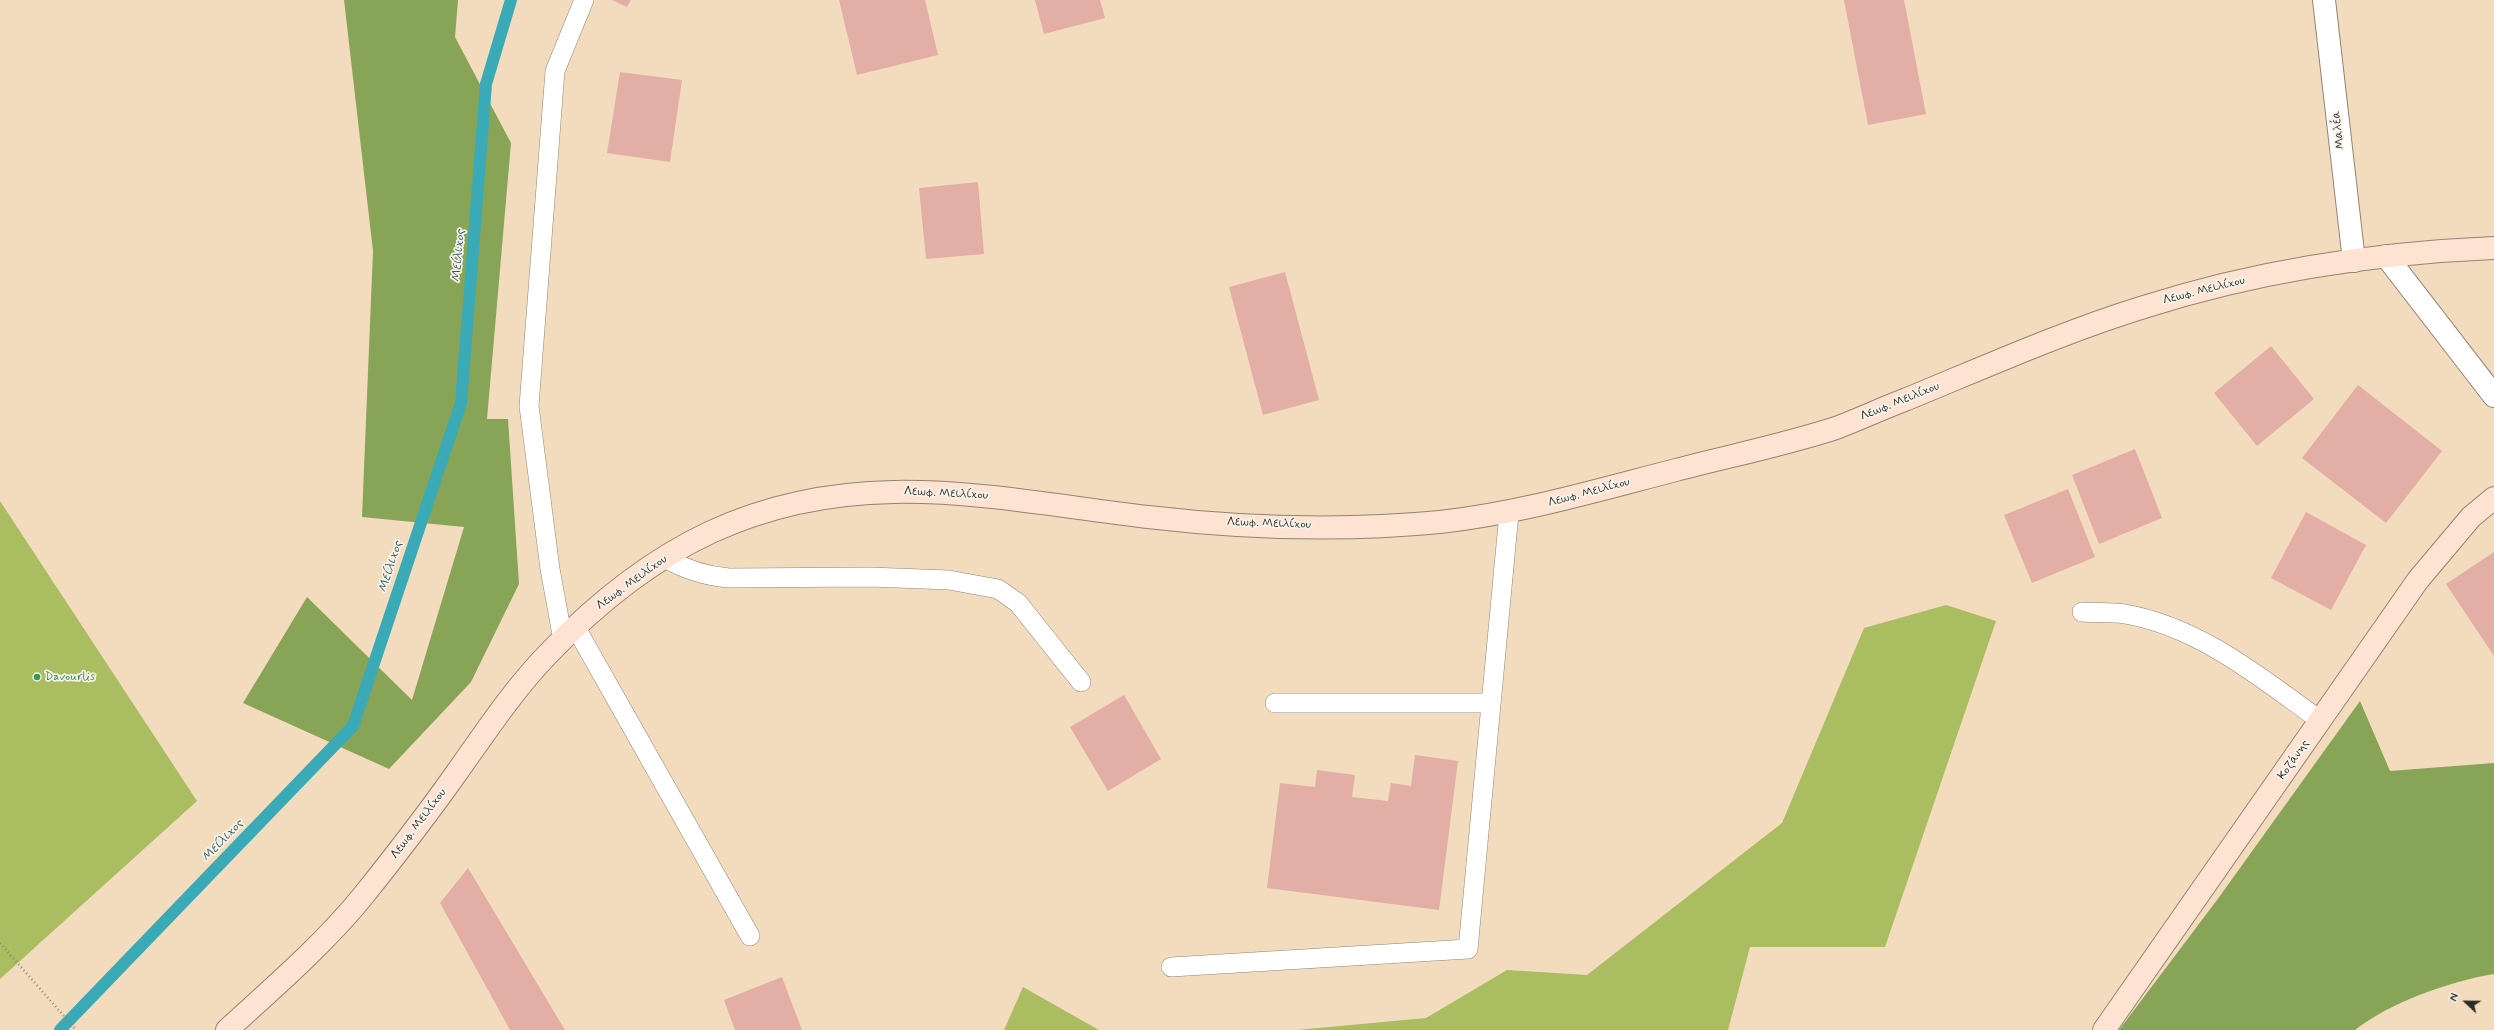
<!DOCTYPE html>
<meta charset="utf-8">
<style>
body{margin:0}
#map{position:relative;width:2494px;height:1030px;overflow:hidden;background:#f3dcbd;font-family:Mynerve,sans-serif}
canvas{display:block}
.north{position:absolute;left:2446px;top:982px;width:40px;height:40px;-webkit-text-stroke:3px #f7f3e8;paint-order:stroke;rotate:292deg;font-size:11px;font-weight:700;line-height:16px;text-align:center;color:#2b2b2b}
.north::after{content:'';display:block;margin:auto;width:14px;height:18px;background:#2b2b2b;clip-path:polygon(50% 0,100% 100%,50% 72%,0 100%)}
</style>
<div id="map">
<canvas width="2494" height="1030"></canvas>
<div class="north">N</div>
</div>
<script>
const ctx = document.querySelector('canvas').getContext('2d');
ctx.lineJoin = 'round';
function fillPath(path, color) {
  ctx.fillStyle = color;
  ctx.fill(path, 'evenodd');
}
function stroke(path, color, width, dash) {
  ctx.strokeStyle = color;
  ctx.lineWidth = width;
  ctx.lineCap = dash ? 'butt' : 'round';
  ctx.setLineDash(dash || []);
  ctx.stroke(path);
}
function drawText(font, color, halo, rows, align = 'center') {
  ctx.font = font + ' Mynerve,sans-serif';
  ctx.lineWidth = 3.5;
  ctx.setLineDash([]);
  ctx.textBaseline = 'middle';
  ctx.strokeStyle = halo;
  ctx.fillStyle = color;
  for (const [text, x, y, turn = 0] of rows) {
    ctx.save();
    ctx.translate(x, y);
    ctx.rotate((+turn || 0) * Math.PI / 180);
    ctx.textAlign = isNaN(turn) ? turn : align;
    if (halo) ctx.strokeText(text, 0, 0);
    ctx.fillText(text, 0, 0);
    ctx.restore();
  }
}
fillPath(new Path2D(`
 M 0,501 L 197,801 L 0,979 Z
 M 1946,605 L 1996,621 L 1885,947 L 1750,947 L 1728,1030 L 1297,1030 L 1426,1018 L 1507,970 L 1587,975 L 1782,823 L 1864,628 Z
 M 1023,987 L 1099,1030 L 1004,1030 Z`), '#aabd61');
fillPath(new Path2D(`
 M 344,0 L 458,0 L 455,37 L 511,143 L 487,419 L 508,419 L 519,584 L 471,682 L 389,769 L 243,703 L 307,597 L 412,700 L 464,527 L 362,517 L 373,251 Z
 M 2360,701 L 2390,771 L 2494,763 L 2494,974 C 2450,981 2389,1003 2355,1030 L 2119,1030 L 2217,900 Z`), '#87a457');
stroke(new Path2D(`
 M 60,1030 L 353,726 L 461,403 L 486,84 L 511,0`), '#3aaab6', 12);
fillPath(new Path2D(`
 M 612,0 L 631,0 L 627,7 Z
 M 839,0 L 925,0 L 938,55 L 857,75 Z
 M 1035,0 L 1100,0 L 1105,18 L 1044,34 Z
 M 1844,0 L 1904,0 L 1926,114 L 1868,125 Z
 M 620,72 L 682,80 L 670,162 L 607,153 Z
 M 978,182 L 984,254 L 926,259 L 919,188 Z
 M 1285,272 L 1319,400 L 1263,415 L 1229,287 Z
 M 2271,346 L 2314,399 L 2257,446 L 2214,393 Z
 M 2358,385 L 2442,451 L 2386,523 L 2302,458 Z
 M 2135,449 L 2162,518 L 2099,544 L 2072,475 Z
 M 2068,489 L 2095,557 L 2032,583 L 2004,515 Z
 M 2306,512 L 2366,545 L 2331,610 L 2271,578 Z
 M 2494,552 L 2494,656 L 2446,584 Z
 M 1124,695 L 1161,759 L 1108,791 L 1070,727 Z
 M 1415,755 L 1458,761 L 1439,910 L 1267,888 L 1280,783 L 1315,787 L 1317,770 L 1355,775 L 1352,797 L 1388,801 L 1391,783 L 1411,786 Z
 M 468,868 L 565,1030 L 510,1030 L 440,903 Z
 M 782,977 L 802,1030 L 735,1030 L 724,1000 Z`), '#e2aea6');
const lane = new Path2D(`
 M 665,558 C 686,570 705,576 729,578 L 870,577 L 949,580 L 998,589 L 1018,603 L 1081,682
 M 2082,612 C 2096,613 2111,612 2125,614 C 2200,627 2261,678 2321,721
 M 576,628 L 750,936
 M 563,640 L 550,569 L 529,406 L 555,71 L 584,0
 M 1275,703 L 1491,703
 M 1171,967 L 1468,949 L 1509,513`);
const street = new Path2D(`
 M 2324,0 L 2354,261
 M 2386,256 L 2494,396`);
const secondary = new Path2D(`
 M 227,1030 C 274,987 323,945 363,896 C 395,856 426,816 455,775 C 485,733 513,690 548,654 C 594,606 651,560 711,532 C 858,464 995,499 1148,517 C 1242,528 1346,531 1440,522 C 1521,513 1598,490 1676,470 C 1729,456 1784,445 1836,428 C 1860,419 1883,408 1907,399 C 1985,367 2063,332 2144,307 C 2257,271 2376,253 2494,248
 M 2104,1030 L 2418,580 L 2471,517 L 2494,498`);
stroke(lane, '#8f8474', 20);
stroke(street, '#8f8474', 24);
stroke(secondary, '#8f8474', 24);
stroke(new Path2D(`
 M 0,943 L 76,1030`), '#8f8474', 2.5, [1, 3]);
stroke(lane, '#fff', 19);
stroke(street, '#fff', 22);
stroke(secondary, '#fee3d2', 22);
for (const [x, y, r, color] of [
 [37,677,4,"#2e9e5b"]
]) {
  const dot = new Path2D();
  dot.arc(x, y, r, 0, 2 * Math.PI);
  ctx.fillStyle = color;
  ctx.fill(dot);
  stroke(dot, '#f7f3e8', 1.5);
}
drawText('12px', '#2b2b2b', '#f7f3e8', [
 ["Μαλέα",2339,130,-97],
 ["Λεωφ. Μειλίχου",2204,291,-14],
 ["Λεωφ. Μειλίχου",1900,402,-22],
 ["Λεωφ. Μειλίχου",1589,493,-15],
 ["Λεωφ. Μειλίχου",946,494,3],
 ["Λεωφ. Μειλίχου",1269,524,2],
 ["Λεωφ. Μειλίχου",632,583,-36],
 ["Κοζάνης",2294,760,-55],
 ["Λεωφ. Μειλίχου",419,824,-53]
]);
drawText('12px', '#27864d', '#f7f3e8', [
 ["Davourlis",45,677]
], 'left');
drawText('italic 13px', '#315e63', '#f7f3e8', [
 ["Μείλιχος",459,256,-85],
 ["Μείλιχος",391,567,-72],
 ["Μείλιχος",223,841,-46]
]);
</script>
